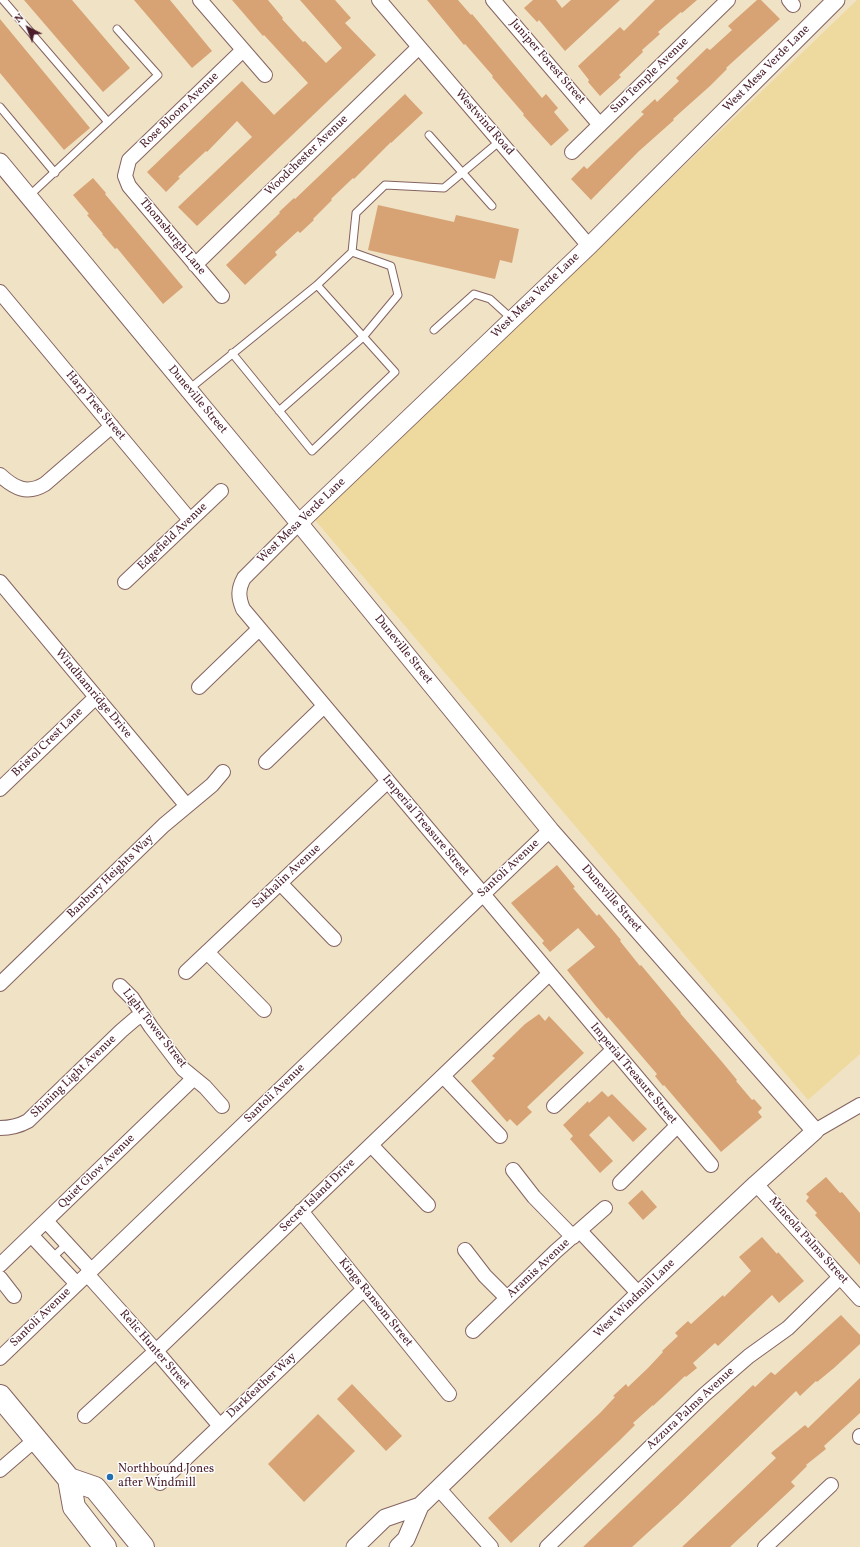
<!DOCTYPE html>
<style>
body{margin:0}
#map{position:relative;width:860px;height:1547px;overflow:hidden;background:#f0e2c5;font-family:Vollkorn,serif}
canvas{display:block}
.north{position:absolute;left:8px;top:8px;width:40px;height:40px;-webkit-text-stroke:3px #fff;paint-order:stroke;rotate:318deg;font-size:11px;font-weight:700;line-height:16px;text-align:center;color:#4a1f2b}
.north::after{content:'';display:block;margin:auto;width:14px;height:18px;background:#4a1f2b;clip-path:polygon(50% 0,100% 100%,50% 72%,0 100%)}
</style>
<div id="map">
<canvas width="860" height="1547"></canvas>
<div class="north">N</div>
</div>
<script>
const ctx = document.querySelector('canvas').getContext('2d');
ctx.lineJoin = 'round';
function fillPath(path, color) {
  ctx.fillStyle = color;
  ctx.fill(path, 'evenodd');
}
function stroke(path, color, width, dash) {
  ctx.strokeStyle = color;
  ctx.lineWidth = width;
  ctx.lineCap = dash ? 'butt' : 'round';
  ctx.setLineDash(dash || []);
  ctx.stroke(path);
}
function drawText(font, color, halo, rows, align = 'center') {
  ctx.font = font + ' Vollkorn,serif';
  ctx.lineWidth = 3;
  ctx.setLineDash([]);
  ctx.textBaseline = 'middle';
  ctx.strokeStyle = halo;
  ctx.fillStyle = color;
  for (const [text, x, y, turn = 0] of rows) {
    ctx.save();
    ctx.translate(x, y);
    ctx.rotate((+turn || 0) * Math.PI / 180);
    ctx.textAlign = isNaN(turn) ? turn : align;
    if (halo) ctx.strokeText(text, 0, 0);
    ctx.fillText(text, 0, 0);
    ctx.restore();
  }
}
fillPath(new Path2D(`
 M 857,0 L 860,0 L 860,1054 L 808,1100 L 315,520 Z`), '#eeda9e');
fillPath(new Path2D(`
 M 24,0 L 72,0 L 130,68 L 103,92 Z
 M 134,0 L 170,0 L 212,51 L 192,68 Z
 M 232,0 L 268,0 L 283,18 L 282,19 L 303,42 L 305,41 L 326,63 L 342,48 L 300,0 L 335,0 L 351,18 L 345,23 L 376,55 L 197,226 L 178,207 L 252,137 L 237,121 L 207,152 L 206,151 L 178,177 L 180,178 L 166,192 L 147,172 L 242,81 L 274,115 L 308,83 L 264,35 L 263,36 Z
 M 427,0 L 458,0 L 471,15 L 472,14 L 542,98 L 546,94 L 558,108 L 554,112 L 569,130 L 551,146 L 523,115 L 524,114 L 492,77 L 493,76 L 465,44 L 464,45 Z
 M 533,0 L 556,0 L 562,8 L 571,0 L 620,0 L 565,51 L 539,20 L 537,22 L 524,8 Z
 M 655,0 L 697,0 L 682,13 L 681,12 L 658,32 L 660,34 L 642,50 L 643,52 L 619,75 L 621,77 L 600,96 L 588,82 L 589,80 L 578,66 L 620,27 L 624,31 Z
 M 757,0 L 761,0 L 780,19 L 726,68 L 727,69 L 710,86 L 673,119 L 674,120 L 638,152 L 591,200 L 571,179 L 584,166 L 587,169 L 644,114 L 641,112 L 655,99 L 657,102 L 679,81 L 676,78 L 707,48 L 710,50 L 732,30 L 728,26 Z
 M 0,19 L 90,128 L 64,150 L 0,73 Z
 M 405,94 L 423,113 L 391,143 L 391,142 L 354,179 L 353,178 L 331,199 L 332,200 L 313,219 L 314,220 L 300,233 L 298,231 L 275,252 L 277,255 L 245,285 L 226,265 L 280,213 L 279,212 L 294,198 L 295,199 Z
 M 93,178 L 106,193 L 105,194 L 183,287 L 163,304 L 117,248 L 115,249 L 102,234 L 103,234 L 87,215 L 89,214 L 73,195 Z
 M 378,205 L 454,222 L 456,215 L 519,229 L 512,263 L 500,260 L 495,279 L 368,250 Z
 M 557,865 L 575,887 L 573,888 L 597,916 L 599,914 L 621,940 L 620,941 L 640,966 L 641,965 L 681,1013 L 680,1013 L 723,1063 L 737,1080 L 736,1081 L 752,1100 L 754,1099 L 762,1108 L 758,1112 L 762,1117 L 721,1152 L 664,1085 L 663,1086 L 655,1076 L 657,1074 L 608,1017 L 607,1019 L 595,1005 L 567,970 L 595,947 L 578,928 L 550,952 L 542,943 L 544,941 L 511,903 Z
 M 539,1014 L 545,1021 L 549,1016 L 584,1053 L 527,1107 L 532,1112 L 517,1126 L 510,1119 L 507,1122 L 471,1081 L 495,1058 L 492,1056 L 525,1024 Z
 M 602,1091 L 608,1097 L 612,1094 L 647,1129 L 633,1142 L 609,1116 L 589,1135 L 613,1161 L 600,1173 L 570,1139 L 573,1136 L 563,1125 L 588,1101 L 589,1103 Z
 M 826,1177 L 840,1193 L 842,1192 L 860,1213 L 860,1265 L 815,1215 L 817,1213 L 806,1201 L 809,1197 L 806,1194 Z
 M 642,1190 L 657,1207 L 643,1220 L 628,1203 Z
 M 762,1237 L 777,1254 L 778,1252 L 804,1281 L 779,1303 L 772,1295 L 718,1346 L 715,1343 L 693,1363 L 697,1368 L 686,1377 L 685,1376 L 653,1406 L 653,1405 L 633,1423 L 635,1425 L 620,1440 L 511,1543 L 488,1518 L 600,1413 L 615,1397 L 613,1396 L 626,1384 L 628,1387 L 648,1368 L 663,1352 L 662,1351 L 678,1336 L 675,1333 L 688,1321 L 691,1324 L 723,1295 L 724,1297 L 751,1271 L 739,1257 Z
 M 841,1315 L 860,1335 L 860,1344 L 834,1368 L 817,1382 L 816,1381 L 800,1396 L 796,1391 L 678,1505 L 632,1547 L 583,1547 L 753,1385 L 755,1387 L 771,1372 L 775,1375 Z
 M 860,1378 L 860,1413 L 824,1446 L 826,1449 L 806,1465 L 807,1466 L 791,1482 L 795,1486 L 762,1517 L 730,1547 L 682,1547 L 776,1458 L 771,1453 L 805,1425 L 808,1428 Z
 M 352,1384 L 402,1436 L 386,1451 L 337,1399 Z
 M 318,1414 L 355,1451 L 304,1502 L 268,1464 Z`), '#d7a375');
const service = new Path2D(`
 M 3,0 L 108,122
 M 0,107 L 55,173
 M 429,135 L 492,206
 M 29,196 L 158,75 L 117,29
 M 434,330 L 474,294 L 490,299 L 512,319
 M 232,353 L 312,451 L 395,372 L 317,285
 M 188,390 L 317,285 L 352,252 L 356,213 L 385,185 L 444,188 L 500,141
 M 279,411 L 363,337 L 398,295 L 391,266 L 352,252
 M 52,1258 L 67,1244`);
const minor = new Path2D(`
 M 200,0 L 265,75
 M 379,0 L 589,246
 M 493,0 L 600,125
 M 789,0 L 793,5
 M 572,152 L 728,0
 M 195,265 L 419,47
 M 0,292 L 190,520
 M 222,296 L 129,186 L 125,176 L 129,160 L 243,50
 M 0,475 C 14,488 27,495 45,484 L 112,426
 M 299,523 L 244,578 C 238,589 238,597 243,609 L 711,1165
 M 0,582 L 187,806
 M 125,582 L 221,491
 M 199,687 L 259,629
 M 266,762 L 324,706
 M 0,789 L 96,697
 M 280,883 L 334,939
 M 207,952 L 264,1010
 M 186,972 L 387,782
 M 0,984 L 164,825 L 212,785 L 223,772
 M 120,986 L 132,998 L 151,1027 L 183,1069 L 205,1087 L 222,1106
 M 443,1076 L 500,1136
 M 554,1106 L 613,1050
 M 0,1128 C 10,1128 19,1126 28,1121 L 121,1031 L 135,1019 L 143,1014
 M 815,1131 L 860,1105
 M 371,1145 L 428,1205
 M 513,1170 L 534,1197 L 573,1237
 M 620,1183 L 677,1126
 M 756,1184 L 860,1299
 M 301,1211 L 449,1394
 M 46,1221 L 91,1270
 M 580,1231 L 639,1294
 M 31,1235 L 77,1284
 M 465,1250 L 485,1276 L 507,1298
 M 0,1265 L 194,1078
 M 87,1274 L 156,1351 L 220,1426
 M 0,1278 L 14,1296
 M 473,1331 L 556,1251 L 605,1208
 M 0,1358 L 550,830
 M 85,1416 L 156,1351 L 549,974
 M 860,1437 L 860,1436
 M 0,1470 L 36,1439
 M 160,1483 L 364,1289
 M 439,1489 L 491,1547
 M 547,1547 L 704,1395 L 749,1356 L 788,1328 L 840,1277
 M 765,1547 L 831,1485`);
const tertiary = new Path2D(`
 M 0,162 L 299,523 L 550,830 L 815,1131 L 756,1184 L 639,1294 L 420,1506 L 385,1518 L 355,1547
 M 299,523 L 589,246 L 836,0
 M 398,1547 L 406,1539 L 420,1506`);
const primary = new Path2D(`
 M 0,1396 L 69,1479 L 74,1507 L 105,1547
 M 69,1479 L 95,1488 L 143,1547`);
stroke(service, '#846361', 9);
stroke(minor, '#846361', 16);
stroke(tertiary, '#846361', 19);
stroke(primary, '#846361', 24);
stroke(service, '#fff', 7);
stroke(minor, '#fff', 14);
stroke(tertiary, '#fff', 17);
stroke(primary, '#fff', 22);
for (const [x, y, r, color] of [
 [110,1477,4,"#1f6fb2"]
]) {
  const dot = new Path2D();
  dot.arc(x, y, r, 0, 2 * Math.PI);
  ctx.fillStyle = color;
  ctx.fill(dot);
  stroke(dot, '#fff', 1.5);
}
drawText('12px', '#4a1f2b', '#fff', [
 ["Juniper Forest Street",547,62,49],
 ["West Mesa Verde Lane",767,69,-45],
 ["Sun Temple Avenue",650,76,-44],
 ["Rose Bloom Avenue",180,111,-44],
 ["Westwind Road",484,123,49],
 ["Woodchester Avenue",307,156,-44],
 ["Thomsburgh Lane",172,237,50],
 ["West Mesa Verde Lane",536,296,-44],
 ["Duneville Street",197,400,50],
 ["Harp Tree Street",95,406,50],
 ["West Mesa Verde Lane",302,521,-44],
 ["Edgefield Avenue",173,537,-44],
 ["Duneville Street",403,650,51],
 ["Windhamridge Drive",93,694,50],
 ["Bristol Crest Lane",48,743,-44],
 ["Imperial Treasure Street",425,826,50],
 ["Santoli Avenue",509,869,-43],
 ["Banbury Heights Way",111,877,-44],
 ["Sakhalin Avenue",287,877,-43],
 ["Duneville Street",611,899,49],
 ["Light Tower Street",154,1029,52],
 ["Imperial Treasure Street",633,1074,50],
 ["Shining Light Avenue",74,1077,-44],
 ["Santoli Avenue",275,1094,-44],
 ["Quiet Glow Avenue",97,1172,-44],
 ["Secret Island Drive",318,1196,-44],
 ["Mineola Palms Street",808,1241,48],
 ["Aramis Avenue",539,1269,-43],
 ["West Windmill Lane",635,1299,-44],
 ["Kings Ransom Street",375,1303,51],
 ["Santoli Avenue",41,1318,-44],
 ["Relic Hunter Street",154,1350,49],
 ["Darkfeather Way",262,1386,-43],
 ["Azzura Palms Avenue",691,1409,-43]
]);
drawText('12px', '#4a1f2b', '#fff', [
 ["Northbound Jones",118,1470],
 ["after Windmill",118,1484]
], 'left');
</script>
